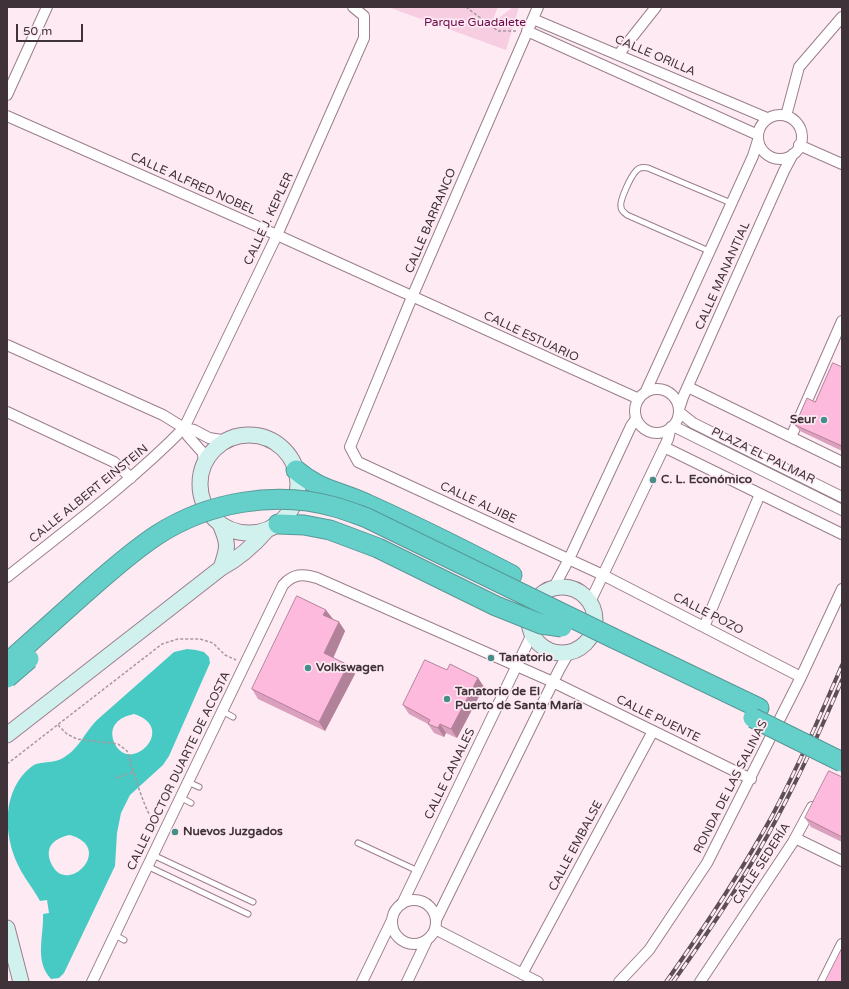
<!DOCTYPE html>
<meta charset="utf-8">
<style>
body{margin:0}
#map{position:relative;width:849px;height:989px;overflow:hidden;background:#feeaf3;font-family:"Varela Round",sans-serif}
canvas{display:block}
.frame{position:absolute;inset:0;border:8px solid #3f3238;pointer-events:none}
.scale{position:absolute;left:16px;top:24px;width:67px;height:18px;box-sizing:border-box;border:2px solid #3f3238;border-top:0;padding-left:5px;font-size:12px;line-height:14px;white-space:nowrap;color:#3f3238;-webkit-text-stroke:3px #feeaf3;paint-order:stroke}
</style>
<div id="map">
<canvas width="849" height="989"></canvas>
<div class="frame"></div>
<div class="scale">50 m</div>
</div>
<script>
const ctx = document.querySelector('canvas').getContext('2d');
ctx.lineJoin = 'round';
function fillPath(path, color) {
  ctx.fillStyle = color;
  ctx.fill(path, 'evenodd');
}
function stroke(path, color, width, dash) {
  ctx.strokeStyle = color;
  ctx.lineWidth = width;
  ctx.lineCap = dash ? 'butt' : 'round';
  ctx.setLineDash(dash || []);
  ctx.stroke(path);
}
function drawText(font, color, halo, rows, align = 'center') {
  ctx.font = font + ' "Varela Round",sans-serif';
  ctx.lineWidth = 3.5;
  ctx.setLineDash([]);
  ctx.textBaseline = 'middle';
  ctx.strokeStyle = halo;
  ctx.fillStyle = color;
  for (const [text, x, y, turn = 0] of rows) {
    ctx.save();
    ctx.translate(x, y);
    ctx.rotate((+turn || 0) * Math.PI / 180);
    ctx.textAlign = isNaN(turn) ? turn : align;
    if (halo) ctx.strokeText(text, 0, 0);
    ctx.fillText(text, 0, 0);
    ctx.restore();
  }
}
fillPath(new Path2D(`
 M 388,7 L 498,7 L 491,24 L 513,7 L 519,7 L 506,50 Z`), '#f7cde1');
fillPath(new Path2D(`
 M 187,649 L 196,650 L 204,652 L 209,657 L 210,663 L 169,756 L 163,765 L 130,795 L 121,813 L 117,833 L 115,866 L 64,973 L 59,978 L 51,979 C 34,961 44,936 43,914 L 49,913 L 47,900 L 40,901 C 33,888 24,878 18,865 C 3,834 2,790 31,767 C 39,760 54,764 63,758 C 80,748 84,733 97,720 L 174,652 ZM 134,714 C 179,728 129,777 114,742 C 108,726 119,717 134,714 ZM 70,835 C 116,848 66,898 51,863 C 44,846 55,838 70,835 Z`), '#48cac4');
const lane = new Path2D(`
 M 709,251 L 627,215 C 624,212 621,211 621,207 C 619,201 631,176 636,171 C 639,167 643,167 648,168 L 731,203
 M 222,711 L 233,717
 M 188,782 L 199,787
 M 180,797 L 191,803
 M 358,843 L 418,871
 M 153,855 L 253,902
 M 147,866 L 248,914
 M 115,935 L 124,940`);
const street = new Path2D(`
 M 538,7 L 412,297 L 350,447 L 358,462 L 603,575 L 801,677
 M 533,19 L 767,118
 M 527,31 L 758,135
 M 618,55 L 656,7
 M 7,95 L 47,7
 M758 137a22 22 0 1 1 44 0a22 22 0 1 1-44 0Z
 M 7,116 L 277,235 L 639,399
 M 786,116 L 799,67 L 842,17
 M 799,145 L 842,164
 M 7,345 L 163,415 L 184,428 L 194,430 L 209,438 L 228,441
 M 688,387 L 842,462
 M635 411a22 22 0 1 1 44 0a22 22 0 1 1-44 0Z
 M 645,393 L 753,156 L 758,140
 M 679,409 L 683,397 L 784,171 L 793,154
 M 7,412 L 114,462 L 131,478
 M 679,412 L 693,423 L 842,497
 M 673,426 L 842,510
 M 184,428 L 188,436 L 203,453 L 204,465
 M 791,437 L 842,321
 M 664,447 L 842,534
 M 7,577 C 67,529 130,483 184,428 L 277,235 L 364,38 L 364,16 L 353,7
 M 553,589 L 569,559 L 631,426 L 636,419
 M 590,602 L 668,439 L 671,427
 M 704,627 L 760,494
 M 795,838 L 842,861
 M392 922a22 22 0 1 1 44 0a22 22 0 1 1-44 0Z
 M 402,904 L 532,634
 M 436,920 L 559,670 L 569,652
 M 435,929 L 538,982
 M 522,974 L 653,731
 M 92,982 L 162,836 L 283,585 C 293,574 303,573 317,578 L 553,682 L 751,779
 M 362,982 L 392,920
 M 407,982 L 427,940
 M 619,982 L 649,950 L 707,863 L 801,677 L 842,589
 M 700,982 L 793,842 L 812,807
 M 823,982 L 842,944`);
const secondary = new Path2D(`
 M200 484a49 49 0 1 1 98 0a49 49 0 1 1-98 0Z
 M 220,524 C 229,544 228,548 221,568
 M529 620a33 33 0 1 1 66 0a33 33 0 1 1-66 0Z
 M 7,735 L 221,568 C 238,559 254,545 267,530
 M 7,928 L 21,982`);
const highway = new Path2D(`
 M 296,470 C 320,491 340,491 367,504 C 416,526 464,550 512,575
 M 278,524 L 304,525 L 330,530 L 378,548
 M 613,638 L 759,708`);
stroke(lane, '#9b7e8c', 7);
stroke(street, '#9b7e8c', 12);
stroke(secondary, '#9b7e8c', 17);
stroke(highway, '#589896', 21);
stroke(new Path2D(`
 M 466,7 L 498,31 L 518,31
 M 58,725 L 67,734 L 77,739 L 118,744 L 127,751 C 135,776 142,804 156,827
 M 7,764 L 162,644 L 178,639 L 200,639 L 213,643 L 225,655 L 236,660
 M 116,778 L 134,772`), '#a8979f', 1.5, [3, 2]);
stroke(lane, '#fff', 5);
stroke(street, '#fff', 10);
stroke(secondary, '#d1f1ef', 15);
stroke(highway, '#65cfc9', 19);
const rail = new Path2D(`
 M 666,982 C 704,928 740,874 772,816 C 798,767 820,716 842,665
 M 673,982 C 711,929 747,875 777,818 C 801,773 822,727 842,680`);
stroke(rail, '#5d4f55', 4);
stroke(rail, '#feeaf3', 2.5, [8]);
const highwayBridge = new Path2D(`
 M 378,548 L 496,606 L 541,624 L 562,627
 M 7,663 C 33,640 58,617 84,594 C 108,573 131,552 157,535 C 208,502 276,490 335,507 C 346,510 356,514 367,518 L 613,638
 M 7,678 L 29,659
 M 753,718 L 842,762`);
stroke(highwayBridge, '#589896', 21, []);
stroke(highwayBridge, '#65cfc9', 19);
fillPath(new Path2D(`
 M 842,367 L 842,451 L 800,431 L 795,425 L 815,402 Z
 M 332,619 L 339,622 L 345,631 L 333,658 L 355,674 L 325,731 L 258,699 L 252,689 L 333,619 Z
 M 447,670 L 478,678 L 484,687 L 457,738 L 446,733 L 444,737 L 434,733 L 428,724 L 409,714 L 403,705 Z
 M 842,777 L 842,842 L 811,827 L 805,818 Z`), '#daa0bd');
fillPath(new Path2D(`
 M 326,610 L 333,619 L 330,624 L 323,615 Z
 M 339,622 L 345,631 L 331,663 L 324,653 Z
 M 348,665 L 355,674 L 325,731 L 319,722 Z
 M 478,678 L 484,687 L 457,738 L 451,729 Z
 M 440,724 L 446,733 L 444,737 L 438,728 Z`), '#b2829a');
const building = new Path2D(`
 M 833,363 L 842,367 L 842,446 L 795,425 L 807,398 L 815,402 Z
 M 297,596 L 326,610 L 323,615 L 339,622 L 324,653 L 348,665 L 319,722 L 252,689 Z
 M 425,660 L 447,670 L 450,664 L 478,678 L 451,729 L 440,724 L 438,728 L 428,724 L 430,720 L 403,705 Z
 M 829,771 L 842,777 L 842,837 L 805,818 Z
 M 842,948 L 842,982 L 825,982 Z`);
fillPath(building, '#febadc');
stroke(building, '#b2829a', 1);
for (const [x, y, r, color] of [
 [824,420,4,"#478e8a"],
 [653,480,4,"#478e8a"],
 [491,658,4,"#478e8a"],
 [308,668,4,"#478e8a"],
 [447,699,4,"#478e8a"],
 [175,832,4,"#478e8a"]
]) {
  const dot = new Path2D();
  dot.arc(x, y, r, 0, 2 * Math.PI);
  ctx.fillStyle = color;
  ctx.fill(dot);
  stroke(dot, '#feeaf3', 1.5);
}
drawText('12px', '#6c0849', '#feeaf3', [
 ["Parque Guadalete",475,23]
]);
drawText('12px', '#3f3238', '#feeaf3', [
 ["CALLE ORILLA",655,56,23],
 ["CALLE ALFRED NOBEL",193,184,24],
 ["CALLE J. KEPLER",269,219,-65],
 ["CALLE BARRANCO",431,221,-67],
 ["CALLE MANANTIAL",723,276,-66],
 ["CALLE ESTUARIO",531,337,25],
 ["PLAZA EL PALMAR",763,456,26],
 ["CALLE ALBERT EINSTEIN",89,494,-39],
 ["CALLE ALJIBE",478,503,25],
 ["CALLE POZO",708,614,27],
 ["CALLE PUENTE",658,719,26],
 ["CALLE DOCTOR DUARTE DE ACOSTA",179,771,-64],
 ["CALLE CANALES",450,774,-64],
 ["RONDA DE LAS SALINAS",731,787,-63],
 ["CALLE EMBALSE",576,846,-62],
 ["CALLE SEDERÍA",762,864,-57]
]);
drawText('bold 12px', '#3f3238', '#feeaf3', [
 ["Seur",816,420,"right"],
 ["C. L. Económico",661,480],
 ["Tanatorio",499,658],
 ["Volkswagen",316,668],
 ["Tanatorio de El",455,692],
 ["Puerto de Santa María",455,706],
 ["Nuevos Juzgados",183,832]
], 'left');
</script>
